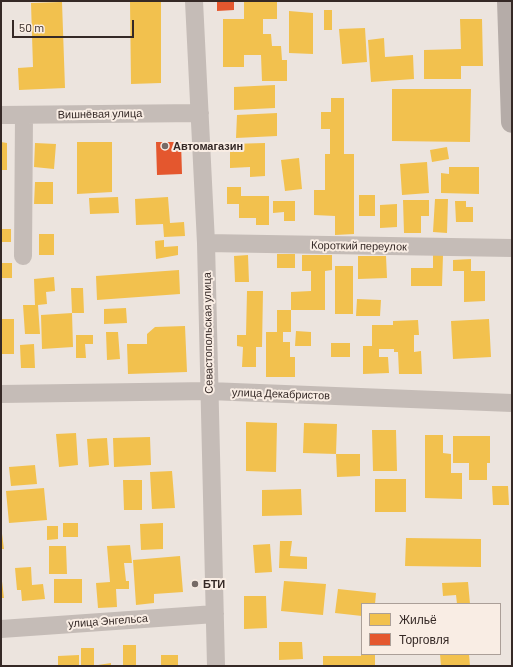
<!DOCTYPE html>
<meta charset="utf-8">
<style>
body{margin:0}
#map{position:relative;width:513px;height:667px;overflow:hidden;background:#ece4de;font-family:Barlow,sans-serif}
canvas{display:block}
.frame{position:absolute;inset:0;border:2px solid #352926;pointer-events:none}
.legend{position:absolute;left:361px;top:603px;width:140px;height:52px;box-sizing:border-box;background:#f9ede4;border:1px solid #ab9f98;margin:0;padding:5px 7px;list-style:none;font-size:12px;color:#352926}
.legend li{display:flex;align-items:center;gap:8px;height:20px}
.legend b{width:20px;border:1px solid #ab9f98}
.scale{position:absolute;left:12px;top:20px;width:122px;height:18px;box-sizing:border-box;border:2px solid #352926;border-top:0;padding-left:5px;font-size:12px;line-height:14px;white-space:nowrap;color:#352926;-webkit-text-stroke:3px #f9ede4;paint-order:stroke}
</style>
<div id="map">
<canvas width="513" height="667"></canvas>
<div class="frame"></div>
<ul class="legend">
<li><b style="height:11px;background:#f2c14e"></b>Жильё</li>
<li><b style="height:11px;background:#e4572e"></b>Торговля</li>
</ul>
<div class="scale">50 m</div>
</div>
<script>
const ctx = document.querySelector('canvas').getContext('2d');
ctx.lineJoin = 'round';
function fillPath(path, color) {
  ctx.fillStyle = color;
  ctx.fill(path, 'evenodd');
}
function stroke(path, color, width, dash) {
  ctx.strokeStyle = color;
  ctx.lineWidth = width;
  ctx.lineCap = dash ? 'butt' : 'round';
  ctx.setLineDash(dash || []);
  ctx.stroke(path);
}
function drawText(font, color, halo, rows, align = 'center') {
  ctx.font = font + ' Barlow,sans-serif';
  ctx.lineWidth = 4;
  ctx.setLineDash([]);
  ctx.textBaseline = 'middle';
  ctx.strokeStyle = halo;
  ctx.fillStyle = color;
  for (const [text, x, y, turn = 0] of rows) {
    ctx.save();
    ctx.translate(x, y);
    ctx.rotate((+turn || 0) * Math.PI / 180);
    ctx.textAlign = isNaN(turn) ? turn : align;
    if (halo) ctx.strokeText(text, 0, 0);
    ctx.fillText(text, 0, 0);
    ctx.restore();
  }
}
fillPath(new Path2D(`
 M 130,1 L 161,1 L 161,83 L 131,84 Z
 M 244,1 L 277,1 L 277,19 L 263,19 L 263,34 L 271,34 L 272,46 L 281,46 L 282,60 L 287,60 L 287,81 L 262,81 L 261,55 L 244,55 L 244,67 L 223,67 L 223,19 L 244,19 Z
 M 62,2 L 65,88 L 19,90 L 18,68 L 33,67 L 31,3 Z
 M 324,10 L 332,10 L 332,30 L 324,30 Z
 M 289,11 L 313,13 L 313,54 L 289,53 Z
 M 460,19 L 482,19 L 483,66 L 461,66 L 461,79 L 424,79 L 424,50 L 461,49 Z
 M 365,28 L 367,62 L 342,64 L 339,29 Z
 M 384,38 L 385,57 L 413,55 L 414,79 L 371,82 L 368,40 Z
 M 275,85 L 275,108 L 234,110 L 234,87 Z
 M 392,89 L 471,89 L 470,142 L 392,141 Z
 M 331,98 L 344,98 L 344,154 L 354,154 L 354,234 L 335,235 L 335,216 L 314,215 L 314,190 L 325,190 L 325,154 L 330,154 L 330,129 L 321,129 L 321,112 L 331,112 Z
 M 277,113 L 277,136 L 236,138 L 237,115 Z
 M 1,142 L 7,143 L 7,170 L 1,170 Z
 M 77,142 L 112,142 L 112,192 L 77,194 Z
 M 35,143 L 56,144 L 54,169 L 34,167 Z
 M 265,143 L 265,176 L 250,177 L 250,167 L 230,168 L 230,144 Z
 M 447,147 L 449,159 L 432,162 L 430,150 Z
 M 299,158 L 302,189 L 285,191 L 281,160 Z
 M 427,162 L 429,193 L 402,195 L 400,164 Z
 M 449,167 L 479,167 L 479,194 L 441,193 L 441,173 L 449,174 Z
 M 35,182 L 53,182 L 53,204 L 34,204 Z
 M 227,187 L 241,187 L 241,196 L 269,196 L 269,225 L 256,225 L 256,218 L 239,218 L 239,204 L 227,204 Z
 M 359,195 L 375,195 L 375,216 L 359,216 Z
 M 118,197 L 119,213 L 90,214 L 89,198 Z
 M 168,197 L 170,223 L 184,222 L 185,236 L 164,237 L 163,224 L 136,225 L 135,199 Z
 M 435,199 L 448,199 L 447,233 L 433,232 Z
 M 403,200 L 429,200 L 429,216 L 421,216 L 421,233 L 404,233 Z
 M 273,201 L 295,201 L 295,221 L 284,221 L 284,212 L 273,213 Z
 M 455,201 L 466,201 L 466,207 L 473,207 L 473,222 L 456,222 Z
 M 397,204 L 397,227 L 380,228 L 380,205 Z
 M 1,229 L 11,229 L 11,242 L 1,242 Z
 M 39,234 L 54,234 L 54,255 L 39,255 Z
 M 164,240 L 164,247 L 178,246 L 178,255 L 156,259 L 155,241 Z
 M 277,254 L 295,254 L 295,268 L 277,268 Z
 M 248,255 L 249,282 L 235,282 L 234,256 Z
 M 302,255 L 332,255 L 332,270 L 325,271 L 325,310 L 291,310 L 291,292 L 311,291 L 311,271 L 302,271 Z
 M 433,255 L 443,255 L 442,286 L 411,286 L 411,268 L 433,268 Z
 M 358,256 L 386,256 L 387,278 L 358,279 Z
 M 471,259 L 471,271 L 485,271 L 485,301 L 464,302 L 464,271 L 453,271 L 453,260 Z
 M 1,263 L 12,263 L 12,278 L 1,278 Z
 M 335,266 L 353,266 L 353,314 L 335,314 Z
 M 179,270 L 180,294 L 97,300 L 96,276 Z
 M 54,277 L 55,291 L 46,292 L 47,304 L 38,305 L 40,334 L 25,334 L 23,305 L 35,305 L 34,279 Z
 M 71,288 L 83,288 L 84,313 L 72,313 L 73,347 L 42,349 L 41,315 L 72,313 Z
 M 247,291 L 263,291 L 262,347 L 256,347 L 256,367 L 242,367 L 243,347 L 237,346 L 237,335 L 246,335 Z
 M 357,299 L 381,300 L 380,316 L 356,316 Z
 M 126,308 L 127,323 L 104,324 L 104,309 Z
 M 277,310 L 291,310 L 291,332 L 283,332 L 283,342 L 290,342 L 290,357 L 295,357 L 295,377 L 266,377 L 266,332 L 277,332 Z
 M 1,319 L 14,319 L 14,354 L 1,354 Z
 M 489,319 L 491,357 L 453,359 L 451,321 Z
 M 418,320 L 419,335 L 414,335 L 414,352 L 421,351 L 422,374 L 399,374 L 398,352 L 394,352 L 394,349 L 379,349 L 379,357 L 388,357 L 389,373 L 363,374 L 363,346 L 372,346 L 372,325 L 393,325 L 393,321 Z
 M 185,326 L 187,372 L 128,374 L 127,344 L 147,344 L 147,334 L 155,327 Z
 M 296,331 L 311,332 L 311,346 L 295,346 Z
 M 106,332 L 118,332 L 120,359 L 107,360 Z
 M 76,335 L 93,335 L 93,344 L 85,344 L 86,358 L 76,358 Z
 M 331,343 L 350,343 L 350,357 L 331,357 Z
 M 34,344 L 35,368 L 21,368 L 20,345 Z
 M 246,422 L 277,423 L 276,472 L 246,471 Z
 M 304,423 L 337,424 L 336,454 L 360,454 L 360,476 L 337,477 L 336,454 L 303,453 Z
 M 372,430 L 396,430 L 397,471 L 373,471 Z
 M 76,433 L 78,465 L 59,467 L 56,434 Z
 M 425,435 L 443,435 L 443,453 L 451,454 L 451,473 L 462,473 L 462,499 L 425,498 Z
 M 453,436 L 490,436 L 490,463 L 487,463 L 487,480 L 469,480 L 469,463 L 453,463 Z
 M 150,437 L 151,465 L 114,467 L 113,438 Z
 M 107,438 L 109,465 L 89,467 L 87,439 Z
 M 35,465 L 37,484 L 11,486 L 9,467 Z
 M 172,471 L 175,508 L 152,509 L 150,472 Z
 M 375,479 L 406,479 L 406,512 L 375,512 Z
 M 123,480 L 142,480 L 142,510 L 124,510 Z
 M 492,486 L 508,486 L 509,505 L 493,505 Z
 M 44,488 L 47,520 L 9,523 L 6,491 Z
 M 301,489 L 302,515 L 262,516 L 262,490 Z
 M 63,523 L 78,523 L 78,537 L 63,537 Z
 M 163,523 L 163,549 L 141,550 L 140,524 Z
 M 1,526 L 4,549 L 1,549 Z
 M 47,526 L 58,526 L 58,539 L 47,540 Z
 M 406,538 L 481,539 L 481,567 L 405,566 Z
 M 280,541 L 292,541 L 290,556 L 307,557 L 307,569 L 279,568 Z
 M 270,544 L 272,572 L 255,573 L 253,545 Z
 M 130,545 L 132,563 L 124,563 L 126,581 L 129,581 L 129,589 L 116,589 L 117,607 L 98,608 L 96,583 L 110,582 L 107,546 Z
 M 49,546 L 66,546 L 67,574 L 49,574 Z
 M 180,556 L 183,592 L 154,594 L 154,603 L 136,605 L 133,560 Z
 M 31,567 L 32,585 L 43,584 L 45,599 L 22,601 L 21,590 L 17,590 L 15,568 Z
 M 1,573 L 4,598 L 1,598 Z
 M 54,579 L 82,579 L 82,603 L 54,603 Z
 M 284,581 L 326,584 L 323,615 L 281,611 Z
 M 468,582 L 470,604 L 457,604 L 456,595 L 443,596 L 442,583 Z
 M 338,589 L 376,593 L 375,604 L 362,604 L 362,616 L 335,613 Z
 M 244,596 L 266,596 L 267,628 L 244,629 Z
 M 279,642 L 302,642 L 303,659 L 279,660 Z
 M 123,645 L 136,645 L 136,666 L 123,666 Z
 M 81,648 L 94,648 L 94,666 L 81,666 Z
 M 361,654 L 375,654 L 375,666 L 323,666 L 323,656 L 361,656 Z
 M 440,654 L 469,654 L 470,666 L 441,666 Z
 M 79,655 L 79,666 L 58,666 L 58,656 Z
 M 161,655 L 178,655 L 178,666 L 161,666 Z
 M 111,663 L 111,666 L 98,666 L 98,665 Z`), '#f2c14e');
fillPath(new Path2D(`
 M 217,1 L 234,1 L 234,10 L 217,11 Z
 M 156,142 L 181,142 L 182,174 L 157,175 Z`), '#e4572e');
stroke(new Path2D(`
 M 194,1 L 206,243 L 216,666
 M 1,115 L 200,113
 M 206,243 L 512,248
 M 23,256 L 24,115
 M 1,394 L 209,391 L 512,403
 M 1,629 L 215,614`), '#c5bcb7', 18);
stroke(new Path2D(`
 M 508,1 L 512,122`), '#b5aca8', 22);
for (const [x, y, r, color] of [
 [165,146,4,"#756a66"],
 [195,584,4,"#756a66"]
]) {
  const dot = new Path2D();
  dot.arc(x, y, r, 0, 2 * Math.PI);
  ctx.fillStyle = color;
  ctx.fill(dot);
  stroke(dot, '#f9ede4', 1.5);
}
drawText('11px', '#352926', '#f9ede4', [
 ["Вишнёвая улица",100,114,-1],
 ["Короткий переулок",359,246,1],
 ["Севастопольская улица",208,333,-91],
 ["улица Декабристов",281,394,2],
 ["улица Энгельса",108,621,-4]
]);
drawText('bold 11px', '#352926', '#f9ede4', [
 ["Автомагазин",173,146],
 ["БТИ",203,584]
], 'left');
</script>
